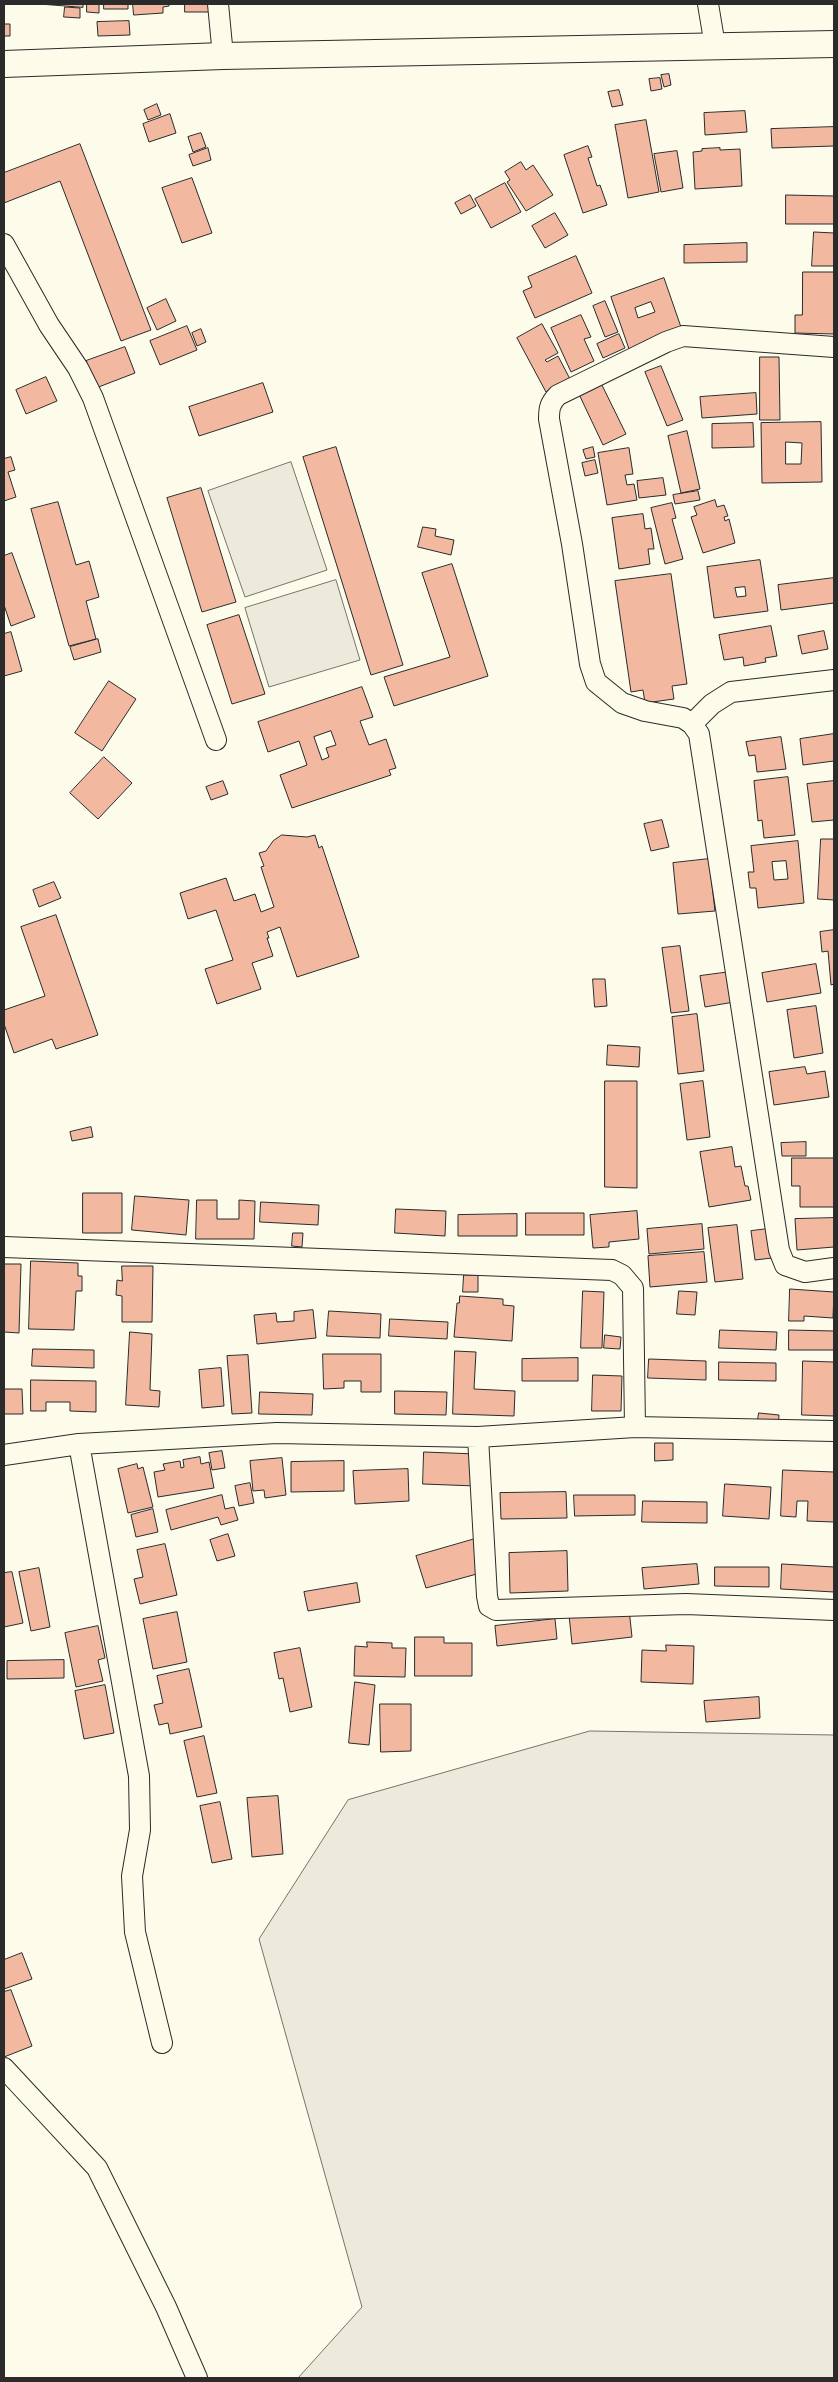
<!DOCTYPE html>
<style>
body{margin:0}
#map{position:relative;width:838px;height:2382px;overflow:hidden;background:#fdfbea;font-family:"Public Sans",sans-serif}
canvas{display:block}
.frame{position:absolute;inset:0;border:5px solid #2b2b2b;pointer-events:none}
</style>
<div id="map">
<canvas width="838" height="2382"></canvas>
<div class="frame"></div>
</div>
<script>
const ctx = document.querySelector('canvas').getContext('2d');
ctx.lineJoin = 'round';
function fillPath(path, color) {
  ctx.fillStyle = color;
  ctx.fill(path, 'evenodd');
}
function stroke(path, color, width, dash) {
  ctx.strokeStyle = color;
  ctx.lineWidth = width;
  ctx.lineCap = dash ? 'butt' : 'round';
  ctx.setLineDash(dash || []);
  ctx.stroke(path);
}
const green = new Path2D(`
 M 291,462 L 327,570 L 245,597 L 208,491 Z
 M 336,580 L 360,660 L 269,687 L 245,608 Z
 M 590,1731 L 834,1735 L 834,2378 L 298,2378 L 362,2307 L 259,1939 L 348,1800 Z`);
fillPath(green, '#ecebdb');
stroke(green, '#74746e', 1);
const building = new Path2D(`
 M 40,4 L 83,4 L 83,7 Z
 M 87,4 L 99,4 L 99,13 L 87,12 Z
 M 104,4 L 128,4 L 128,9 L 104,9 Z
 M 133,4 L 169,4 L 169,6 L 163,7 L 163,13 L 134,15 Z
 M 185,4 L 209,4 L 209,12 L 185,12 Z
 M 65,7 L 80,8 L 80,18 L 64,17 Z
 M 129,21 L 130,35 L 98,36 L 97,22 Z
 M 4,24 L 10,24 L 10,36 L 4,36 Z
 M 669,74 L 671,85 L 664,87 L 661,75 Z
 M 660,78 L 662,89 L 651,91 L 649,79 Z
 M 619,90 L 623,105 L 612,107 L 608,92 Z
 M 157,104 L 161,115 L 148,120 L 144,110 Z
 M 745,111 L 747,132 L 705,135 L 704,113 Z
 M 170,114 L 176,133 L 149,142 L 143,124 Z
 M 646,120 L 659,192 L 628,198 L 615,125 Z
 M 834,127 L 834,146 L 772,148 L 771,129 Z
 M 201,133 L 206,147 L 193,152 L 188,137 Z
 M 80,144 L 151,330 L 121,341 L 60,181 L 4,203 L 4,173 Z
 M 588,146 L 592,157 L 588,158 L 597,186 L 600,185 L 607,205 L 583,213 L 564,155 Z
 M 208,148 L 211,160 L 193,166 L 189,155 Z
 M 720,148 L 720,150 L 740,149 L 742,186 L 695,189 L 693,152 L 702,151 L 702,149 Z
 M 677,151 L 683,188 L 661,192 L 654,154 Z
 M 521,162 L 526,170 L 533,165 L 553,195 L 526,211 L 507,182 L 510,180 L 505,172 Z
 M 192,178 L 212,233 L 182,243 L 162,188 Z
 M 505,183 L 521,212 L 491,228 L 475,199 Z
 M 470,195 L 476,206 L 461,214 L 455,203 Z
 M 786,195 L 834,196 L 834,224 L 786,224 Z
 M 555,213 L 568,235 L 545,248 L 532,226 Z
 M 814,232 L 834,233 L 834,266 L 812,266 Z
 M 747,243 L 747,262 L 684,263 L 684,245 Z
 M 576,256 L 592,293 L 535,318 L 523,291 L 532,287 L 528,277 Z
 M 803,272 L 834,272 L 834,334 L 795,333 L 795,315 L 802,315 Z
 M 664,278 L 682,330 L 629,349 L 611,297 ZM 651,302 L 655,312 L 638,318 L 635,308 Z
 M 166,299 L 176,321 L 157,330 L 147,308 Z
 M 605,301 L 618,332 L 605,337 L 593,306 Z
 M 581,315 L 591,337 L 584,339 L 594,361 L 571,372 L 551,328 Z
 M 542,324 L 558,353 L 545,360 L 547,362 L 558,356 L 570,379 L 546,392 L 517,338 Z
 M 187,326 L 197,350 L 160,365 L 150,341 Z
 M 201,329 L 206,342 L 197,346 L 192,333 Z
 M 619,334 L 625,348 L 603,358 L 597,344 Z
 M 125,347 L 135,373 L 96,388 L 86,361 Z
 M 760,357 L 779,357 L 780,420 L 760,420 Z
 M 661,366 L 683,420 L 667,426 L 645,372 Z
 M 46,377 L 57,401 L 26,414 L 16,390 Z
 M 599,379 L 626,434 L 603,445 L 577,390 Z
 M 263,383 L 273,412 L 199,436 L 189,407 Z
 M 756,393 L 757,414 L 702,418 L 700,397 Z
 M 821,422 L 822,482 L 762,483 L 761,423 ZM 786,442 L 802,443 L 801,464 L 786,464 Z
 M 753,423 L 754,447 L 712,448 L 712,424 Z
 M 687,431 L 700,489 L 681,493 L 668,436 Z
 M 336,447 L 403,665 L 371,675 L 303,457 Z
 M 593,447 L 595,457 L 586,459 L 583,450 Z
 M 629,448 L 633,474 L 625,475 L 627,485 L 634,484 L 637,500 L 607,505 L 598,453 Z
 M 11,457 L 15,470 L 8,472 L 16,497 L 4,501 L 4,459 Z
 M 595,460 L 598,473 L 585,476 L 582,463 Z
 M 663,478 L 666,495 L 639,498 L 637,481 Z
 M 201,488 L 236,602 L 202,612 L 167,498 Z
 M 698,491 L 700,500 L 675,504 L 673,495 Z
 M 715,500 L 717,507 L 724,505 L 728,516 L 724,517 L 725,521 L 729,519 L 735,543 L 703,553 L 691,517 L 697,515 L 694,507 Z
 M 58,502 L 76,565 L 89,561 L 99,597 L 86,601 L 96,639 L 69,646 L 31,509 Z
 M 672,503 L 676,518 L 672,519 L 683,559 L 665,564 L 651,508 Z
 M 643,514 L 645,529 L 651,528 L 654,549 L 648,549 L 650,564 L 619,569 L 612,518 Z
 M 423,527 L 436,529 L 435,536 L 454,540 L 451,555 L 418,547 Z
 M 12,553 L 35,617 L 11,626 L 4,605 L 4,556 Z
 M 760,560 L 768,611 L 714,618 L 707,567 ZM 745,587 L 746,596 L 737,597 L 735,588 Z
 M 452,564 L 488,676 L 394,706 L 384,677 L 450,657 L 422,573 Z
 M 671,574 L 687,684 L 672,686 L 674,699 L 645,703 L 643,690 L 631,692 L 615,581 Z
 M 834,578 L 834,603 L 781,610 L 778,585 Z
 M 239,615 L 265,694 L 232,704 L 207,625 Z
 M 771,626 L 777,656 L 765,658 L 766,662 L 744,666 L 743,657 L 724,660 L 719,635 Z
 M 824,631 L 828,649 L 802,654 L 798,636 Z
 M 11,632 L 22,671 L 4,676 L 4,634 Z
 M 98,639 L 101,652 L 74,660 L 70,647 Z
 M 109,681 L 136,699 L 102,751 L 75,733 Z
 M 362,687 L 373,717 L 360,721 L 369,745 L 386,739 L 396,768 L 389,770 L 391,775 L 292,808 L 280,775 L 307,765 L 299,741 L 268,752 L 258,722 ZM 331,731 L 336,745 L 326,748 L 329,757 L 322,760 L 314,737 Z
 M 834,734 L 834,761 L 803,765 L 800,739 Z
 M 781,737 L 786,769 L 757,772 L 755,755 L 749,756 L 746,742 Z
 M 104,757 L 132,783 L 98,819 L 70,793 Z
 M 788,777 L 795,835 L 764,838 L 762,820 L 758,821 L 754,781 Z
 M 223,781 L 228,794 L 211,800 L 206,787 Z
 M 834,781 L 834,820 L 812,822 L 807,784 Z
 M 662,820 L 669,847 L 651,851 L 644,824 Z
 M 282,835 L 307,837 L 315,835 L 319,848 L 322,846 L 359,957 L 297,977 L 280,927 L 267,932 L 269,938 L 267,938 L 273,956 L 252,963 L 261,989 L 217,1004 L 205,969 L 233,960 L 216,910 L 188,919 L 180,893 L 226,878 L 234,901 L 255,894 L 261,912 L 274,907 L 261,867 L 264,866 L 259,853 L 266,851 L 273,841 Z
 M 821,839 L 834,839 L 834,900 L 818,899 Z
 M 798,841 L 804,903 L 758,908 L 756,888 L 750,888 L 748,872 L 754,872 L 751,846 ZM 786,861 L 788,879 L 774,880 L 772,862 Z
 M 709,859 L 715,911 L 678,914 L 673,863 Z
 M 54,882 L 61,898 L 39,907 L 33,890 Z
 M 56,915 L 98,1035 L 56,1049 L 52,1039 L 14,1053 L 4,1024 L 4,1010 L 45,996 L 21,927 Z
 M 834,930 L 834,984 L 831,985 L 828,951 L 822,952 L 820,932 Z
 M 680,946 L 689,1011 L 671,1013 L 662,948 Z
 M 816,964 L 821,993 L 767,1002 L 762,973 Z
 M 730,972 L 734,1002 L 705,1007 L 700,976 Z
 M 593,979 L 605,979 L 607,1006 L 595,1007 Z
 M 816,1006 L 823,1053 L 794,1058 L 787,1010 Z
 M 697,1014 L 704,1071 L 678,1074 L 672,1017 Z
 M 608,1045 L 640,1047 L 639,1067 L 607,1065 Z
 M 805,1067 L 807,1074 L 825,1071 L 829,1097 L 774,1105 L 769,1072 Z
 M 605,1081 L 637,1081 L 637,1188 L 605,1187 Z
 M 703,1081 L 710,1137 L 687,1140 L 680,1084 Z
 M 91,1127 L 93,1137 L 72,1141 L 70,1132 Z
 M 806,1142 L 806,1156 L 782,1156 L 781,1143 Z
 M 732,1147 L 735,1167 L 741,1166 L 745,1186 L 748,1186 L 751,1200 L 709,1207 L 700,1152 Z
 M 792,1158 L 834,1158 L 834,1207 L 800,1207 L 800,1186 L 792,1186 Z
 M 83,1193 L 122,1193 L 122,1233 L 83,1233 Z
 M 135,1196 L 189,1200 L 186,1235 L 132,1230 Z
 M 197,1200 L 217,1200 L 217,1219 L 239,1219 L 239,1200 L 255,1201 L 254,1239 L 196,1239 Z
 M 261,1202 L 319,1205 L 318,1225 L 260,1222 Z
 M 396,1209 L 446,1211 L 445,1236 L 395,1233 Z
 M 637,1211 L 639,1239 L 609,1242 L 609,1247 L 593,1248 L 590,1215 Z
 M 526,1213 L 584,1213 L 584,1235 L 526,1235 Z
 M 517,1214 L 517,1236 L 458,1236 L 458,1215 Z
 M 834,1218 L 834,1247 L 797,1250 L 795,1219 Z
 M 702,1224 L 704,1249 L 649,1254 L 647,1229 Z
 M 737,1225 L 743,1279 L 715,1282 L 708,1228 Z
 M 768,1229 L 772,1258 L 755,1260 L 751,1231 Z
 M 293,1233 L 303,1233 L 302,1247 L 292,1246 Z
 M 704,1252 L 707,1282 L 650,1287 L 648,1256 Z
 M 31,1261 L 78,1263 L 78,1276 L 82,1276 L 82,1291 L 76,1291 L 74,1330 L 29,1329 Z
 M 4,1264 L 21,1264 L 19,1333 L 4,1332 Z
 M 122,1266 L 153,1266 L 152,1322 L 122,1322 L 122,1296 L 116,1295 L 117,1280 L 122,1281 Z
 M 464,1275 L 478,1275 L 478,1292 L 463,1292 Z
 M 790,1289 L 834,1292 L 833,1318 L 804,1316 L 804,1321 L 789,1321 Z
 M 583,1291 L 604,1292 L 602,1348 L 581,1348 Z
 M 679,1291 L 697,1292 L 695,1315 L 677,1314 Z
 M 460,1296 L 503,1299 L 503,1305 L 514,1306 L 512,1341 L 454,1337 L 457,1303 L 459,1303 Z
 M 313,1310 L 316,1338 L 257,1344 L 254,1315 L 276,1313 L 277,1322 L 294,1321 L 294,1312 Z
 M 329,1311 L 381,1314 L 380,1338 L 327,1336 Z
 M 390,1319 L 448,1322 L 447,1339 L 389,1336 Z
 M 720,1330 L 777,1332 L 776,1350 L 719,1348 Z
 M 789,1330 L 834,1331 L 834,1350 L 789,1350 Z
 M 130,1332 L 152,1334 L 150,1390 L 160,1391 L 159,1407 L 126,1405 Z
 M 605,1335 L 621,1337 L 620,1349 L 604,1348 Z
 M 33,1349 L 94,1350 L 94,1368 L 32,1366 Z
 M 455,1351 L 476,1352 L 474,1389 L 515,1391 L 514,1416 L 453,1414 Z
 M 323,1354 L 381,1354 L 381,1392 L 361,1392 L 361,1381 L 344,1381 L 344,1388 L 324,1389 Z
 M 248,1355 L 252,1413 L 232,1414 L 227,1356 Z
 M 578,1358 L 578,1381 L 522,1381 L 522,1359 Z
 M 649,1359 L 706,1361 L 706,1380 L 648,1378 Z
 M 803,1361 L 834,1362 L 834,1416 L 802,1415 Z
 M 719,1362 L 776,1363 L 776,1381 L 719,1380 Z
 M 221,1368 L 224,1406 L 202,1408 L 199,1370 Z
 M 593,1375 L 622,1376 L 621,1411 L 592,1411 Z
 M 31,1380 L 96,1381 L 96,1412 L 70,1411 L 70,1402 L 46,1402 L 46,1411 L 31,1411 Z
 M 4,1389 L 22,1389 L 23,1414 L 4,1414 Z
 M 395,1391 L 447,1392 L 446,1415 L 395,1414 Z
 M 260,1392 L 313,1394 L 312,1415 L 259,1414 Z
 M 759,1413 L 779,1415 L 778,1428 L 757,1426 Z
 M 655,1443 L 673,1443 L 673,1460 L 655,1461 Z
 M 222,1451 L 225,1468 L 212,1470 L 209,1453 Z
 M 424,1452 L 477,1454 L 476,1486 L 423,1484 Z
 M 200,1457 L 201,1464 L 209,1462 L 214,1488 L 158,1497 L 154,1472 L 165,1470 L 163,1464 L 180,1461 L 181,1468 L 184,1467 L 183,1460 Z
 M 282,1458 L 286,1495 L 265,1498 L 264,1490 L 253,1491 L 250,1461 Z
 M 344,1461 L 344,1491 L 291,1492 L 291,1462 Z
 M 137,1464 L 138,1469 L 143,1467 L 153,1507 L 128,1513 L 118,1469 Z
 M 408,1469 L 409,1501 L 355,1504 L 353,1471 Z
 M 783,1470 L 834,1472 L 834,1522 L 807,1521 L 808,1501 L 797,1501 L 796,1517 L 781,1516 Z
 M 250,1483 L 254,1503 L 239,1506 L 235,1486 Z
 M 725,1484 L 771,1487 L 769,1519 L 723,1516 Z
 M 566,1492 L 567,1518 L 501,1519 L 500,1493 Z
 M 222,1495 L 225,1509 L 234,1507 L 238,1520 L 221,1525 L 218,1517 L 171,1530 L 166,1510 Z
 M 574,1495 L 635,1495 L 635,1515 L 575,1516 Z
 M 643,1501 L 707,1502 L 707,1523 L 642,1522 Z
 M 153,1509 L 158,1532 L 136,1537 L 131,1515 Z
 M 228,1534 L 235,1556 L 217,1561 L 210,1540 Z
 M 475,1539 L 484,1572 L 426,1588 L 416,1556 Z
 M 165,1544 L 177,1595 L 140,1604 L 134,1579 L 143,1577 L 137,1550 Z
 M 567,1551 L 568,1591 L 510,1593 L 509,1553 Z
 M 697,1564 L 699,1584 L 644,1589 L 642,1568 Z
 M 782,1564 L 834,1567 L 834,1592 L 781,1589 Z
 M 715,1567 L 769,1567 L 769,1587 L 715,1586 Z
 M 39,1568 L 50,1627 L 31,1631 L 19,1572 Z
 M 12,1572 L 23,1623 L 4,1627 L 4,1573 Z
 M 357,1583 L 360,1602 L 308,1611 L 304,1592 Z
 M 629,1609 L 632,1637 L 572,1644 L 569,1615 Z
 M 177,1612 L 187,1662 L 153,1669 L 143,1619 Z
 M 555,1619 L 557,1639 L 497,1646 L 495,1626 Z
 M 98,1626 L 105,1658 L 98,1660 L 103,1681 L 76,1687 L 65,1633 Z
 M 415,1637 L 444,1637 L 444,1643 L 472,1643 L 472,1676 L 415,1676 Z
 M 367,1642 L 392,1643 L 392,1648 L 406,1648 L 405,1677 L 354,1676 L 355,1646 L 367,1647 Z
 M 666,1645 L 694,1646 L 693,1684 L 641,1682 L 642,1650 L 666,1651 Z
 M 300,1648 L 312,1707 L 290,1712 L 283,1678 L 279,1679 L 274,1653 Z
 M 64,1660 L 64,1678 L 7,1679 L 7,1661 Z
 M 189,1669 L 202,1727 L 170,1734 L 168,1723 L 159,1725 L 154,1705 L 163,1703 L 157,1676 Z
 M 355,1682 L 375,1685 L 369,1745 L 349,1743 Z
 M 105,1685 L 114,1733 L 84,1739 L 75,1691 Z
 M 759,1697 L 760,1718 L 706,1722 L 704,1701 Z
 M 380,1704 L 411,1704 L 411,1751 L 381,1752 Z
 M 204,1736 L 217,1793 L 197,1797 L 184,1741 Z
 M 278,1796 L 283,1854 L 252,1857 L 247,1798 Z
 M 220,1802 L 232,1859 L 212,1863 L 200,1806 Z
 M 22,1953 L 32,1979 L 4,1989 L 4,1960 Z
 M 11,1990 L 32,2046 L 4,2057 L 4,1992 Z`);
fillPath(building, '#f2b8a0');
stroke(building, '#2b2b2b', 1);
const minor = new Path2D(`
 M 218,4 L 223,56
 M 708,4 L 715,46
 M 4,244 L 49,325 L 78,368 L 93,398 L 216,740
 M 834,347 L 683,336 L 666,342 L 558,395 C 550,403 549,408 549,419 L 572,544 L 590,664 L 596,682 L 622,703 L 645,711 L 683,718 L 692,724 L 699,734 L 779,1250 L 785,1265 L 805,1272 L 834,1268
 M 692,724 L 712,704 L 731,692 L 834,680
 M 4,1247 L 612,1270 L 622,1275 L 633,1288 L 635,1427 L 834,1431
 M 478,1437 L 487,1596 L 489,1606 L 496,1610 L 686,1604 L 834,1610
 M 79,1444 L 139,1776 L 140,1830 L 132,1876 L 135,1932 L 162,2043
 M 4,1455 L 79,1444 L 277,1433 L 478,1437 L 635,1427
 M 4,2068 L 97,2168 L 166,2307 L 197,2378`);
const major = new Path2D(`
 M 4,64 L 223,56 L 834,44`);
stroke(minor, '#2b2b2b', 22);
stroke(major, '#2b2b2b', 28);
stroke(minor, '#fdfbea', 20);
stroke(major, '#fdfbea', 26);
</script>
